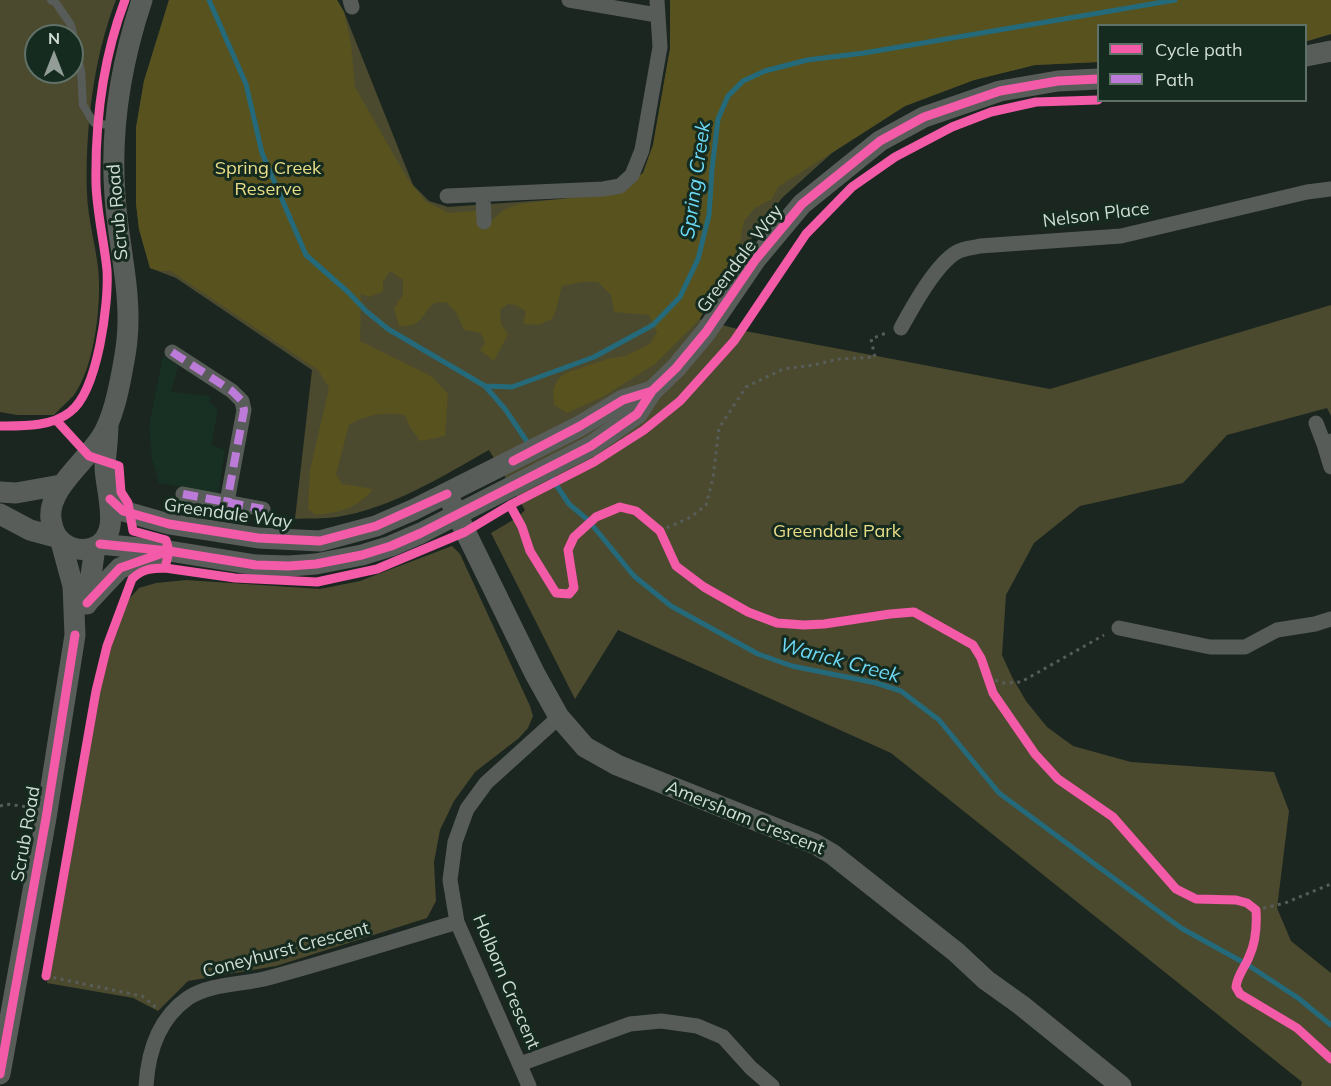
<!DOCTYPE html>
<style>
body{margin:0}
#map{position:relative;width:1331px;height:1086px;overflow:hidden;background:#1b2620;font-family:Mulish,sans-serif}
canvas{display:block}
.legend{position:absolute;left:1097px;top:24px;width:210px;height:78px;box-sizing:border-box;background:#162b20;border:2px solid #607268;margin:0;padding:8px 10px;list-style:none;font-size:18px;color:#d0ddd5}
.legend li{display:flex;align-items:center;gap:12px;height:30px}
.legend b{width:30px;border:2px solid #607268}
.north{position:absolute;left:24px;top:24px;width:60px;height:60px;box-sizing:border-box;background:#162b20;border:2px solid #607268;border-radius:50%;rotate:0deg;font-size:16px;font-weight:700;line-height:24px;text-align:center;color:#d0ddd5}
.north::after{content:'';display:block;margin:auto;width:21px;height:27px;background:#919d96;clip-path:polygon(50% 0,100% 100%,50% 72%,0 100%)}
</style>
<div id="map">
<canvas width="1331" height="1086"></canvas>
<ul class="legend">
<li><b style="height:8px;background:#f35aa7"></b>Cycle path</li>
<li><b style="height:8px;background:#bd7bd9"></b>Path</li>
</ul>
<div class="north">N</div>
</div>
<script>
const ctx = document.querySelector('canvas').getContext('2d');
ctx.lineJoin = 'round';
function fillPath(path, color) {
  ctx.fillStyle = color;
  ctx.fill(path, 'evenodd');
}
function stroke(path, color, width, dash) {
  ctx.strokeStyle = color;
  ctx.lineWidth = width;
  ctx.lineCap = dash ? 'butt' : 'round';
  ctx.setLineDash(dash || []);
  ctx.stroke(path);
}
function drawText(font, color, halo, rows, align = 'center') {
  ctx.font = font + ' Mulish,sans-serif';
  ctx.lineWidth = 6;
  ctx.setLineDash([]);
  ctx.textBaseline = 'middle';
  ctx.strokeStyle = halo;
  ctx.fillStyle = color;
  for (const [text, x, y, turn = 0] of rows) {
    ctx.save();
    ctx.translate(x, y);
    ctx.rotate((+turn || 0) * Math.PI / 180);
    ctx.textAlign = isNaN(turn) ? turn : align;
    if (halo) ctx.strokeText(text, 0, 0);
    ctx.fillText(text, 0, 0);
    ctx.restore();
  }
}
fillPath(new Path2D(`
 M 163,356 L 178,366 L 171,392 L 210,396 L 209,402 L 218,410 L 211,445 L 225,450 L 218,494 L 159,483 L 152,459 L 149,427 Z`), '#173023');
fillPath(new Path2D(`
 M 0,0 L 116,0 C 93,58 85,132 87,194 C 88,218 95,243 98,267 C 102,302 95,366 74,395 C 68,402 60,408 54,415 L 17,415 L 0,412 ZM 36,36 L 72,36 L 72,72 L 36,72 Z
 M 169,0 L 337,0 L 344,12 L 413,185 L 429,201 L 448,207 L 589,197 L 619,192 L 643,173 L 653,145 L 670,49 L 670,0 L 1331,0 L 1331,34 L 1308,41 L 1306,41 L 1306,26 L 1098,26 L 1098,62 L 1035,65 L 974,80 L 905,106 L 832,153 L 782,198 L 737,258 L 699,319 L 745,331 L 1050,389 L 1331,305 L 1331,416 L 1327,408 L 1227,435 L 1183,483 L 1080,506 L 1034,543 L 1006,595 L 1002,655 L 1012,677 L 1026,701 L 1047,727 L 1073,746 L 1131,762 L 1274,772 L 1289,811 L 1277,908 L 1291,941 L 1331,973 L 1331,1086 L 1301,1086 L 1302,1082 L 891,753 L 618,630 L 575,699 L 491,533 L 518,517 L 525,510 L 489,450 C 441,477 392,508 337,517 C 323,519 308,518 295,519 L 312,370 L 176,278 L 150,268 L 139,229 L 136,203 L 136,128 L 144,81 Z
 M 452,546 L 460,554 L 530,706 L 533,716 L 528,728 L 519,738 L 475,772 L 454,801 L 440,830 L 434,862 L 436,901 L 427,918 L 276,966 L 188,981 L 158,1011 L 133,998 L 47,983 L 99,690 L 114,637 L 127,601 L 139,588 L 156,583 L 186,580 L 320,589 L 360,581 Z`), '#4c4a2e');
fillPath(new Path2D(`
 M 169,0 L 337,0 L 344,12 L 351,44 L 355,87 L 407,178 L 425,201 L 449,213 L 476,211 L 486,226 L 505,209 L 520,204 L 619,192 L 643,173 L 653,145 L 670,49 L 670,0 L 1331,0 L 1331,34 L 1306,41 L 1306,26 L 1098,26 L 1098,62 L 1035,65 L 974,80 L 905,106 L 778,187 L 772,199 L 755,208 L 744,221 L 737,258 L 699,320 L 655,364 L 604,396 L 567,413 L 554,405 L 553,390 L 558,379 L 566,373 L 607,359 L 625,356 L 650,344 L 657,332 L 649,315 L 614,312 L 611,295 L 598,282 L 583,282 L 562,286 C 558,299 559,306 552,319 L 538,325 L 523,324 L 526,311 L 515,305 L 508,304 L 500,310 L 501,324 L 508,334 L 494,361 L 480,350 L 485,343 L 481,333 L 464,330 L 456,312 L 446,302 L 434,303 C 419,317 423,327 399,326 L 394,308 L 403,295 L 403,280 L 390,271 L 383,282 L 383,291 L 370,297 L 361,294 L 360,341 L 431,376 L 448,394 L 445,436 L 420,441 L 410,427 L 405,415 C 384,412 367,414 349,425 L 336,474 L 342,484 L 373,489 C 357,509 340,512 316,515 L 308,509 L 310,470 L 329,388 L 318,370 L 171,271 L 160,271 L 150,268 L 139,229 L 136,203 L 136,128 L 144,81 Z`), '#58521f');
stroke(new Path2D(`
 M 209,0 L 246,84 L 262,153 L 306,255 L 348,292 L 366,311 L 388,329 L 485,386 L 512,387 L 594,357 L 653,325 L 680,297 L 698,259 L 709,215 L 712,169 L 718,119 L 728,96 L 743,81 L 765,71 L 807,60 L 864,53 L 1175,0
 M 485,386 L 505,409 L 530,446
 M 549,474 L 569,504 L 588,520 L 634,576 L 671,606 L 758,654 L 792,666 L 876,683 L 901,691 L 939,720 L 999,793 L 1181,928 L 1248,965 L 1298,998 L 1331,1025`), '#246a7b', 5);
stroke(new Path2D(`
 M 660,531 L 691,517 L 706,505 L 713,478 L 719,428 L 746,387 L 783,369 L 814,365 L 839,359 L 875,357 L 871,339 L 886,333
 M 988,678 L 1004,683 L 1021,682 L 1104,635
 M 0,806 L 6,804 L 28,807
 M 1256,910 L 1285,903 L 1331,884
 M 46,976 L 142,996 L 157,1008`), '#585d5a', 3, [3, 4.5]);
stroke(new Path2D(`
 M 51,0 L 56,3 L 71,25 L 81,71 L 83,105 L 94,123 L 114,126`), '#585c58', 8);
stroke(new Path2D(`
 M 350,0 L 352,7
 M 569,0 L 657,15
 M 447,196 L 603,189 L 620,186 L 632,175 L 642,150 L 660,47 L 657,0
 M 483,196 L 484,222
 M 901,328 C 913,306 936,264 957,252 C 964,248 973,248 980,246 L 1121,236 L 1307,192 L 1331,189
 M 172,352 L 232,391 L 242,401 L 244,410 L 227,502
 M 1316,423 L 1324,444 L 1331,441
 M 1324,444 L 1331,467
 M 183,494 L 263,509
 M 1119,628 L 1210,647 L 1245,647 L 1277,630 L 1315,624 L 1331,619
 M 520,1064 L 630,1024 L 661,1021 L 697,1026 L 723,1037 L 751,1068 L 772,1086
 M 146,1086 C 148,1052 158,1019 188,998 C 211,983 242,985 268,978 C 331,961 394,941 457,922
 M 529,1086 L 457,922 L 450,880 L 455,842 L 467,809 L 486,783 L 559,717`), '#585c58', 15);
stroke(new Path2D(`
 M 1306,56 L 1331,51
 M 108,425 C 108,438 106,452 105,465 C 104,487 125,538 92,548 C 85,550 77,550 70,547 C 58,541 53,533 51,519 C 47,489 87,461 102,436 C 113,417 118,393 122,372 C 124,361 126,351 127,340 C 132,292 118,244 115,196 C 110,130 121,63 142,0
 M 0,492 L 16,493 L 61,485
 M 447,494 L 535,674 L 559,717 L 585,747 L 617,765 L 815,844 L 832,854 L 956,952 L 986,980 L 1021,1005 L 1121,1086
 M 110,499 L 123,511 L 169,524 L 258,538 L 320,541 L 376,526 L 413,510 L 580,426 L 623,400 L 652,391
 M 0,514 L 30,530 L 56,537
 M 100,544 L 169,551 L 256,565 L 289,566 L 316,564 L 362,555 L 391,546 L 421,533 L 591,446 L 637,414 L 652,391 L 676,368 L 706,332 L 756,259 L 802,204 L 880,141 L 924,117 L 1000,91 L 1058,81 L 1098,79
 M 87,603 L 120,568 L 157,555
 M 87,604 L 95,547
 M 0,1074 L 46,818 L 75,635 L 73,586 L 61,542`), '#595d5a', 21);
stroke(new Path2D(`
 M 172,352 L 232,391 L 242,401 L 244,410 L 227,502
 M 183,494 L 263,509`), '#bd7bd9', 8, [15, 8]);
stroke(new Path2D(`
 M 56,420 L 89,456 L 119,466 L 121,492 L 128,503 L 133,531 L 166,540 L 169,551 L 165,568 L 235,578 L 317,582 L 377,569 L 465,532 L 510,505 L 522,527 L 530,551 L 556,593 L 569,594 L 574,588 L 568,550 L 574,537 L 596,517 L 620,507 L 636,511 L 660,531 L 676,566 L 704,587 L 748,612 L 777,623 L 804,625 L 824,624 L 890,614 L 914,612 L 973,645 L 981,658 L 993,693 L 1035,754 L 1058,779 L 1113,817 L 1176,889 L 1196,899 L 1236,900 L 1247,903 L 1256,910 C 1257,926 1256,942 1249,957 C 1245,967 1237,976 1236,987 L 1240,994 L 1297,1028 L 1331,1059
 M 0,426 C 23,426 51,427 70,412 C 98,391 109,303 107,270 C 104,241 97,213 96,184 C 95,122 103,58 125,0
 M 513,461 L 580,426 L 623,400 L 652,391
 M 110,499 L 123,511 L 169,524 L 258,538 L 320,541 L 376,526 L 447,494
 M 510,505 L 594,462 L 644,430 L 680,401 L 734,341 L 806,234 L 852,187 L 895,157 L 952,127 L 991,112 L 1036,102 L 1098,100
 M 100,544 L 169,551 L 256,565 L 289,566 L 316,564 L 362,555 L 391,546 L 421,533 L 591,446 L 637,414 L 652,391 L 676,368 L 706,332 L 756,259 L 802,204 L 880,141 L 924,117 L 1000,91 L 1058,81 L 1098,79
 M 87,603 L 120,568 L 160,554
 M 46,976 L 96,691 L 107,646 L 132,579 C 142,569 152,568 165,568
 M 0,1074 L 46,818 L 75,635`), '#f35aa7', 9);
drawText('18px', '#ebde88', '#162b20', [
 ["Spring Creek",268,169],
 ["Reserve",268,190],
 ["Greendale Park",837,532]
]);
drawText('18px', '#d0ddd5', '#162b20', [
 ["Scrub Road",118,212,-95],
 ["Nelson Place",1096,215,-7],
 ["Greendale Way",740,259,-53],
 ["Greendale Way",228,514,8],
 ["Amersham Crescent",745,818,22],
 ["Scrub Road",26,834,-80],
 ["Coneyhurst Crescent",286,950,-15],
 ["Holborn Crescent",506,982,67]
]);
drawText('italic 20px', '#6ddaf8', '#162b20', [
 ["Spring Creek",696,180,-82],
 ["Warick Creek",840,661,15]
]);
</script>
